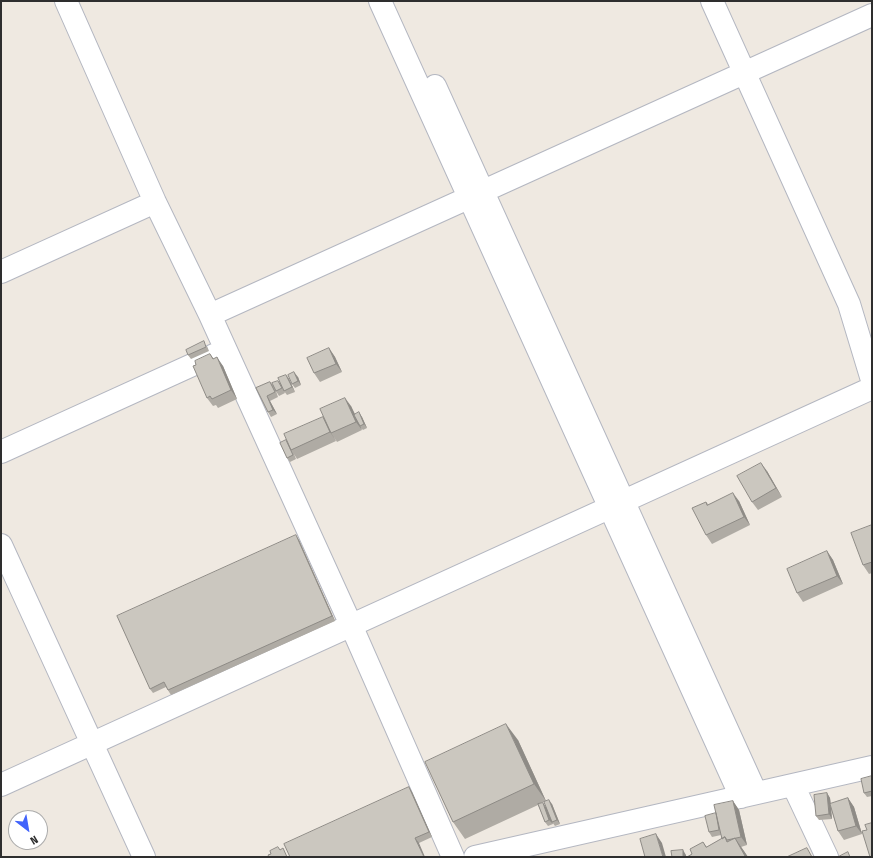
<!DOCTYPE html>
<style>
body{margin:0}
#map{position:relative;width:873px;height:858px;overflow:hidden;background:#efe9e1;font-family:"Fira Sans Condensed",sans-serif}
canvas{display:block}
.frame{position:absolute;inset:0;border:2px solid #2e2e2e;pointer-events:none}
.north{position:absolute;left:8px;top:810px;width:40px;height:40px;box-sizing:border-box;background:#fff;border:1px solid #ababab;border-radius:50%;rotate:149deg;font-size:11px;font-weight:700;line-height:16px;text-align:center;color:#2e2e2e}
.north::after{content:'';display:block;margin:auto;width:14px;height:18px;background:#4264fb;clip-path:polygon(50% 0,100% 100%,50% 72%,0 100%)}
</style>
<div id="map">
<canvas width="873" height="858"></canvas>
<div class="frame"></div>
<div class="north">N</div>
</div>
<script>
const ctx = document.querySelector('canvas').getContext('2d');
ctx.lineJoin = 'round';
function stroke(path, color, width, dash) {
  ctx.strokeStyle = color;
  ctx.lineWidth = width;
  ctx.lineCap = dash ? 'butt' : 'round';
  ctx.setLineDash(dash || []);
  ctx.stroke(path);
}
function fillPath(path, color) {
  ctx.fillStyle = color;
  ctx.fill(path, 'evenodd');
}
const minor = new Path2D(`
 M 66,1 L 155,202 L 210,315 L 351,625 L 453,857
 M 380,1 L 741,797
 M 712,1 L 849,304 L 872,380
 M 435,86 L 756,793
 M 1,272 L 155,202
 M 210,315 L 872,15
 M 1,452 L 223,351
 M 1,545 L 144,857
 M 1,785 L 872,388
 M 793,785 L 827,857
 M 475,857 L 872,767`);
stroke(minor, '#b4b7c1', 24);
stroke(minor, '#fff', 22);
fillPath(new Path2D(`
 M 207,346 L 209,351 L 191,359 L 188,355 Z
 M 329,348 L 335,357 L 342,372 L 320,382 L 314,373 Z
 M 210,354 L 214,359 L 223,366 L 237,399 L 218,408 L 216,405 L 213,406 L 207,398 L 196,365 Z
 M 286,375 L 289,379 L 295,392 L 287,395 L 284,391 L 285,393 L 279,396 L 276,391 L 278,397 L 270,401 L 277,414 L 271,417 L 268,412 L 256,388 L 270,382 L 273,385 L 278,381 L 281,384 Z
 M 298,377 L 301,385 L 295,388 L 292,384 Z
 M 351,406 L 355,414 L 362,417 L 367,428 L 363,430 L 361,428 L 362,430 L 337,442 L 334,437 L 336,441 L 297,459 L 294,454 L 296,459 L 290,462 L 287,458 L 286,440 L 323,417 L 326,422 Z
 M 767,471 L 782,497 L 758,510 L 752,502 Z
 M 739,501 L 750,525 L 712,544 L 706,535 L 706,502 L 708,504 Z
 M 872,525 L 872,573 L 869,574 L 863,565 Z
 M 299,540 L 335,621 L 171,695 L 166,687 L 153,693 L 150,689 Z
 M 827,551 L 833,560 L 843,584 L 803,602 L 797,593 Z
 M 518,740 L 546,801 L 539,804 L 546,807 L 552,804 L 560,824 L 555,826 L 552,822 L 553,824 L 548,826 L 545,822 L 538,805 L 465,839 L 453,822 Z
 M 872,776 L 872,796 L 867,797 L 864,793 Z
 M 409,787 L 412,792 L 432,837 L 419,843 L 290,857 Z
 M 827,793 L 830,798 L 831,804 L 848,798 L 854,807 L 862,834 L 844,840 L 838,831 L 831,809 L 832,819 L 819,820 L 816,816 Z
 M 733,801 L 739,810 L 747,845 L 741,847 L 748,857 L 687,857 L 692,854 L 703,842 L 707,847 L 721,839 L 721,835 L 712,837 L 709,832 L 716,813 Z`), '#afaba4');
fillPath(new Path2D(`
 M 329,348 L 335,357 L 342,372 L 336,364 Z
 M 217,357 L 223,366 L 237,399 L 231,390 Z
 M 294,372 L 298,377 L 301,385 L 298,381 Z
 M 286,375 L 289,379 L 295,392 L 292,387 Z
 M 267,396 L 270,401 L 277,414 L 273,410 Z
 M 345,398 L 351,406 L 362,430 L 356,422 Z
 M 359,412 L 362,417 L 367,428 L 364,424 Z
 M 323,417 L 329,425 L 331,433 L 336,441 L 330,432 Z
 M 761,463 L 767,471 L 782,497 L 776,488 Z
 M 733,493 L 739,501 L 750,525 L 744,517 Z
 M 296,535 L 299,540 L 335,621 L 332,616 Z
 M 827,551 L 833,560 L 843,584 L 837,576 Z
 M 506,724 L 518,740 L 546,801 L 534,784 Z
 M 409,787 L 412,792 L 432,837 L 429,832 Z
 M 827,793 L 830,798 L 832,819 L 829,814 Z
 M 848,798 L 854,807 L 862,834 L 856,826 Z
 M 549,800 L 552,804 L 560,824 L 557,820 Z
 M 733,801 L 739,810 L 747,845 L 741,837 Z
 M 543,803 L 546,807 L 553,824 L 549,820 Z
 M 656,834 L 662,843 L 666,857 L 663,857 Z
 M 415,838 L 419,843 L 425,857 L 424,857 Z
 M 735,838 L 744,851 L 748,857 L 746,857 L 745,856 Z
 M 683,850 L 686,855 L 686,857 L 683,857 Z`), '#8e8b86');
const building = new Path2D(`
 M 204,341 L 206,347 L 188,355 L 186,350 Z
 M 329,348 L 336,364 L 314,373 L 307,358 Z
 M 210,354 L 213,359 L 217,357 L 231,390 L 212,399 L 210,396 L 207,398 L 193,366 L 196,365 L 195,361 Z
 M 294,372 L 298,381 L 292,384 L 288,375 Z
 M 286,375 L 292,387 L 284,391 L 278,378 Z
 M 278,381 L 282,388 L 276,391 L 272,383 Z
 M 270,382 L 275,392 L 267,396 L 273,410 L 268,412 L 256,388 Z
 M 345,398 L 356,422 L 331,433 L 320,409 Z
 M 359,412 L 364,424 L 360,426 L 354,415 Z
 M 323,417 L 330,432 L 291,450 L 284,434 Z
 M 286,440 L 293,455 L 287,458 L 280,443 Z
 M 761,463 L 776,488 L 752,502 L 737,476 Z
 M 733,493 L 744,517 L 706,535 L 692,508 L 706,502 L 707,505 Z
 M 872,525 L 872,562 L 863,565 L 851,533 Z
 M 296,535 L 332,616 L 168,690 L 164,682 L 150,689 L 117,616 Z
 M 827,551 L 837,576 L 797,593 L 787,569 Z
 M 506,724 L 534,784 L 453,822 L 425,762 Z
 M 872,776 L 872,791 L 864,793 L 861,779 Z
 M 409,787 L 429,832 L 415,838 L 424,857 L 290,857 L 284,844 Z
 M 827,793 L 829,814 L 816,816 L 814,795 Z
 M 848,798 L 856,826 L 838,831 L 830,804 Z
 M 549,800 L 557,820 L 552,822 L 544,802 Z
 M 733,801 L 741,837 L 727,840 L 725,837 L 722,839 L 714,805 Z
 M 543,803 L 549,820 L 545,822 L 538,804 Z
 M 716,813 L 719,830 L 709,832 L 705,816 Z
 M 872,823 L 872,857 L 870,857 L 862,831 L 867,830 L 865,825 Z
 M 656,834 L 663,857 L 645,857 L 640,839 Z
 M 725,837 L 727,842 L 735,838 L 745,856 L 743,857 L 687,857 L 692,854 L 690,849 L 703,842 L 706,847 Z
 M 278,847 L 280,850 L 283,848 L 287,857 L 269,857 L 268,855 L 271,854 L 270,851 Z
 M 807,848 L 812,857 L 787,857 Z
 M 683,850 L 683,857 L 672,857 L 671,851 Z
 M 848,852 L 850,857 L 838,857 Z`);
fillPath(building, '#cbc7bf');
stroke(building, '#8e8b86', 1);
</script>
